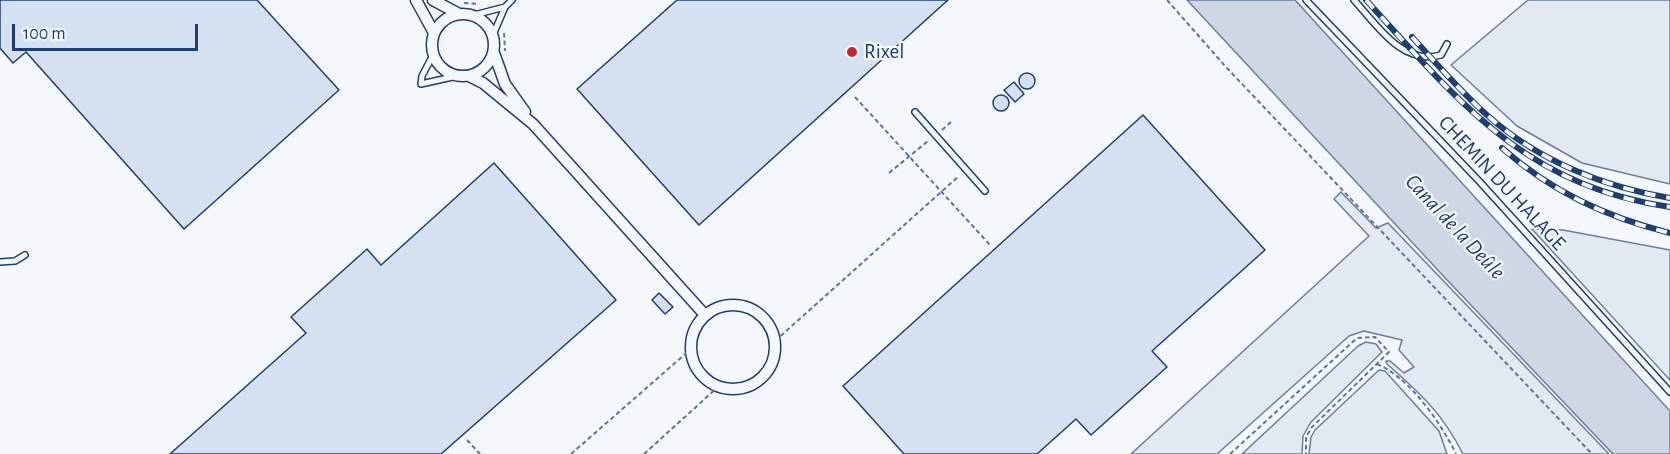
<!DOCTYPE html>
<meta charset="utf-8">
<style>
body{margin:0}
#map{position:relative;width:1670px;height:454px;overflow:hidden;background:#f4f7fb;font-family:"Alegreya Sans",sans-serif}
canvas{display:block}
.scale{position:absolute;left:12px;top:24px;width:186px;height:27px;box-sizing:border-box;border:3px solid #1d3f73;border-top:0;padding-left:8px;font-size:18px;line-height:21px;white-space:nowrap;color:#1d3f73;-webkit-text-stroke:4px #f4f7fb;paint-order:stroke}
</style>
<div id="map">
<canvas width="1670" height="454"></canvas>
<div class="scale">100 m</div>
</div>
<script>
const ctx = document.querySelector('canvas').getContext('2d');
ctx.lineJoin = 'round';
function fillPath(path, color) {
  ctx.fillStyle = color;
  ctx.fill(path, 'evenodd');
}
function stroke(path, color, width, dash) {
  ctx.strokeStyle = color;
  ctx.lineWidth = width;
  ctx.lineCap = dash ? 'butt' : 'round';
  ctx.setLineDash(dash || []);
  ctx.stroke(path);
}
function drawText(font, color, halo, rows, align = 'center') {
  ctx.font = font + ' "Alegreya Sans",sans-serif';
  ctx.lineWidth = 4.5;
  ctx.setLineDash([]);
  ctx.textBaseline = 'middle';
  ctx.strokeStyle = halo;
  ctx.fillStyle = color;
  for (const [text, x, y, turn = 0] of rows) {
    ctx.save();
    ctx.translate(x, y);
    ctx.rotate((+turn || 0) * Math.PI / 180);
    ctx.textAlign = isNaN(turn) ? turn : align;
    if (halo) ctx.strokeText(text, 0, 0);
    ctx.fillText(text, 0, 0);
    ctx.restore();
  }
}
const green = new Path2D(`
 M 1528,0 L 1670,0 L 1670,184 L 1582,163 L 1517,126 L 1451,65 Z
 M 1341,192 L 1376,228 L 1388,223 L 1609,454 L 1463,454 C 1443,414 1420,393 1387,364 L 1386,361 L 1390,361 L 1404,373 L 1414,367 L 1399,350 L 1402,340 L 1364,331 L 1349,336 L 1217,454 L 1131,454 L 1369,236 L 1334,199 Z
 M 1532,229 L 1563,230 L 1670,250 L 1670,380 Z
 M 1366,342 L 1376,344 L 1382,352 L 1311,422 L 1303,436 L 1302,454 L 1242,454 L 1358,346 Z
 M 1379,370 L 1385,371 L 1439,431 L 1447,454 L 1309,454 L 1311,437 L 1315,430 Z`);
fillPath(green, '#e3e9f0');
stroke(green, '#687fa3', 1.5);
const water = new Path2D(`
 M 1187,0 L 1295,0 L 1670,411 L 1670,454 L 1613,454 L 1448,281 Z`);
fillPath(water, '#cfd7e4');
stroke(water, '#687fa3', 1.5);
const building = new Path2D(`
 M 0,0 L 257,0 L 339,90 L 184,229 L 26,52 L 13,63 L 0,48 Z
 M 677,0 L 948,0 L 699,225 L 577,89 Z
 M1019 81a8 8 0 1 1 16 0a8 8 0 1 1-16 0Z
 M 1014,82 L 1024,94 L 1015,102 L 1004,90 Z
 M993 103a8 8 0 1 1 16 0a8 8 0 1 1-16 0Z
 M 1143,115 L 1265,250 L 1152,351 L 1167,367 L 1091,435 L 1076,419 L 1037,454 L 904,454 L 843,386 Z
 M 494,163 L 616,300 L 441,454 L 170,454 L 306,333 L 291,317 L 367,249 L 381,265 Z
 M 659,293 L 673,307 L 665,314 L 652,300 Z`);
fillPath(building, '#d5e0f0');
stroke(building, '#1d3f73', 1.5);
const service = new Path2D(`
 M 1306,0 L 1479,181 L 1670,392
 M 1354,0 C 1377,25 1402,66 1441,55 L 1447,44
 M 474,15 L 505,7
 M 493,35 L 505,7 L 512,0
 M 433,55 L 422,76 L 421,84 L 457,76
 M 915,112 L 985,191
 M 0,262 L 15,261 L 25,255`);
const minor = new Path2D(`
 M 416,0 L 434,33
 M 433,0 L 459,14
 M432 45a31 31 0 1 1 62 0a31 31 0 1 1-62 0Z
 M 494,53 L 505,84 L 525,112
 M 469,76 L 483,83 L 533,124 L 705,315
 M691 347a42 42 0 1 1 84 0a42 42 0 1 1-84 0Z`);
stroke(service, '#1d3f73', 8);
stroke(minor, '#1d3f73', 13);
stroke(new Path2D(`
 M 1167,0 L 1226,67 L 1592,454
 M 464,3 L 479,4
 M 504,33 L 505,51
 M 855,97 L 990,245
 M 942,130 L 951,122
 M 889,173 L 928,141
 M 775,341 L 959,176
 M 1377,364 C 1410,378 1441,423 1456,454
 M 467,440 L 480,454
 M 571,454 L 691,349
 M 644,454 L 719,386
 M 1230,454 L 1357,338 L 1375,337 L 1389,352 L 1312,427 L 1306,437 L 1306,454`), '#5e769c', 2, [4.5, 3]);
stroke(service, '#f4f7fb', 5);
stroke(minor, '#f4f7fb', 10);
const rail = new Path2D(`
 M 1366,0 C 1459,102 1525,186 1670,207
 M 1412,37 C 1437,64 1461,92 1488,116 C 1539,161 1604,187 1670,198
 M 1502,148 C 1552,192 1606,217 1670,233`);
stroke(rail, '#1d3f73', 6);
stroke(rail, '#f4f7fb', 4, [11]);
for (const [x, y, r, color] of [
 [852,52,6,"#c62828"]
]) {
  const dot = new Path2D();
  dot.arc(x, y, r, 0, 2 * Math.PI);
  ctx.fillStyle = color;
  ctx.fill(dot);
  stroke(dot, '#f4f7fb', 2);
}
drawText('21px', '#1d3f73', '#f4f7fb', [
 ["Rixel",864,52]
], 'left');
drawText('21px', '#1d3f73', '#f4f7fb', [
 ["CHEMIN DU HALAGE",1502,183,47]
]);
drawText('italic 22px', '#1d3f73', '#f4f7fb', [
 ["Canal de la Deûle",1455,227,47]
]);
</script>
